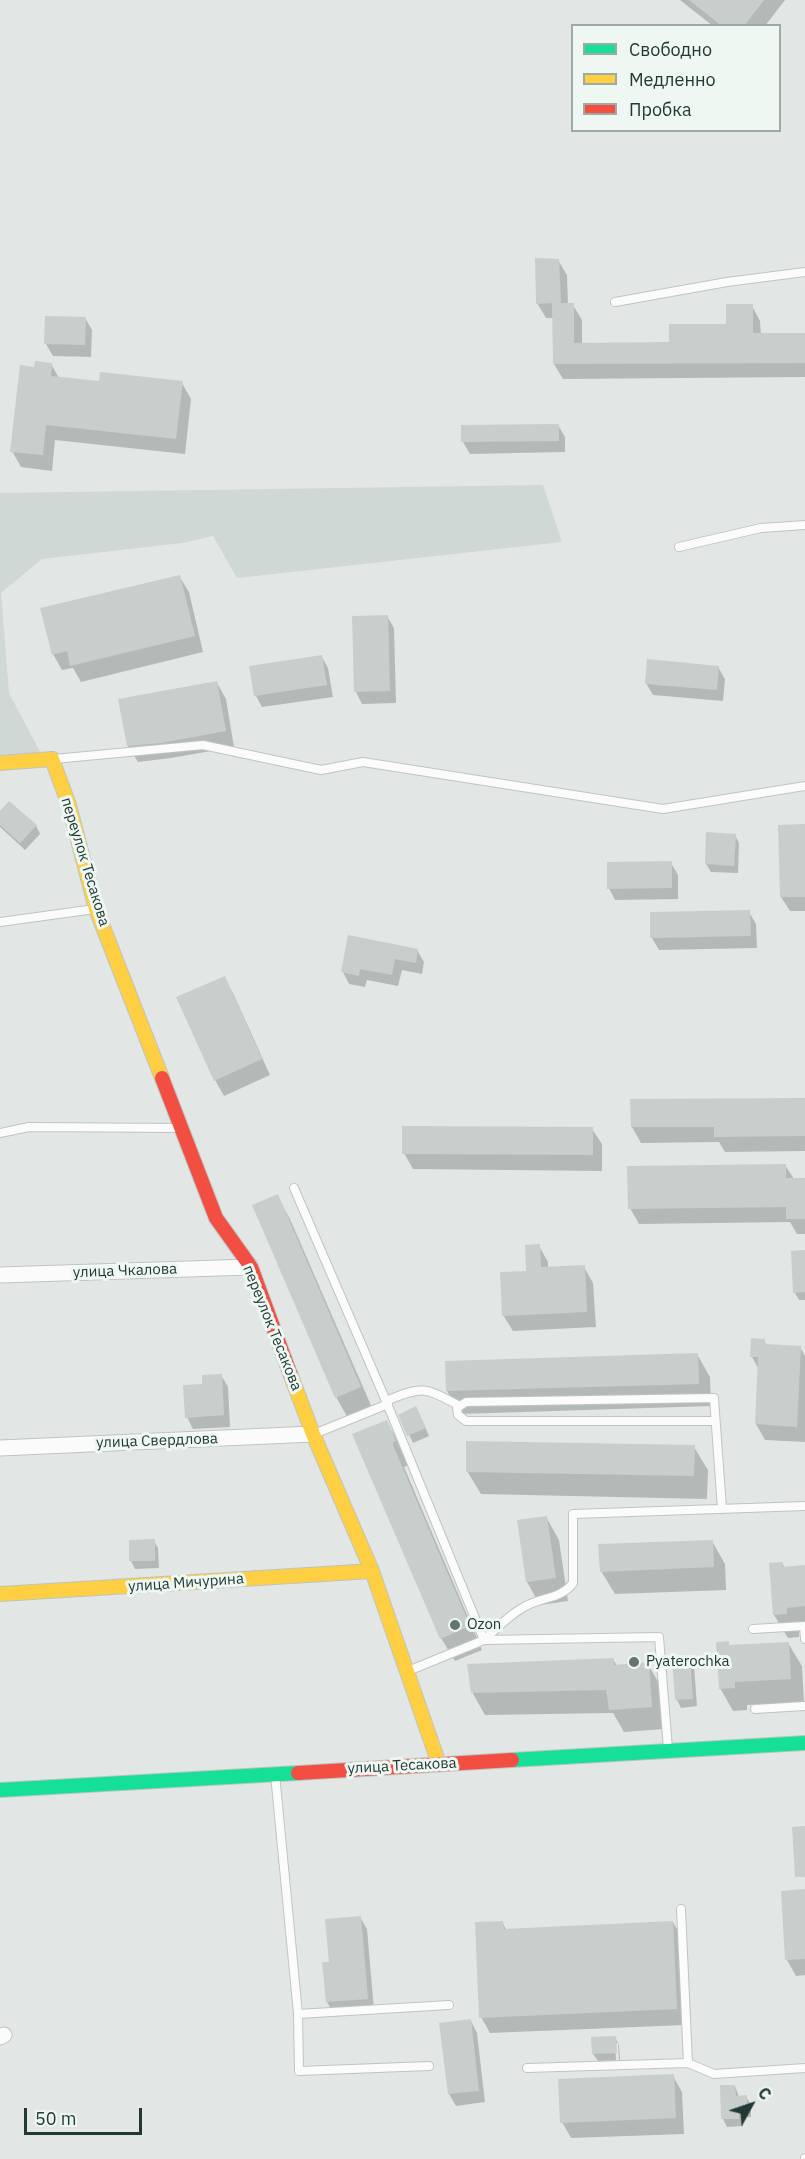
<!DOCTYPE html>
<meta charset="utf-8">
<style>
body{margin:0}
#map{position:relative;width:805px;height:2159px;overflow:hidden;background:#e2e7e5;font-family:"IBM Plex Sans",sans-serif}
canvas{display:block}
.legend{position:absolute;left:571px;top:24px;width:210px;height:108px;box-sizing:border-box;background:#eff7f3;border:2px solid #9caba7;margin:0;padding:8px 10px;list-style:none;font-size:18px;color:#203934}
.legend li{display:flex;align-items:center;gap:12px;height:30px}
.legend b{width:30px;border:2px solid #9caba7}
.north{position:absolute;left:721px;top:2075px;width:60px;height:60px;-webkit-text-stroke:4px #eff7f3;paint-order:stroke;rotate:50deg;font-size:16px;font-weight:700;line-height:24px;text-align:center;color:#203934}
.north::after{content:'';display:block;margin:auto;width:21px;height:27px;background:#203934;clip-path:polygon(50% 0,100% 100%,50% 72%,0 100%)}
.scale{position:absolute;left:24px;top:2108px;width:118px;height:27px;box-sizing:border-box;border:3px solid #203934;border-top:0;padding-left:8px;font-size:18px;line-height:21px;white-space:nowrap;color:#203934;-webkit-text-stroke:4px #eff7f3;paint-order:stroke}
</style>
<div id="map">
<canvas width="805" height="2159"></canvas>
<ul class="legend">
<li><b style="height:8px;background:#16e098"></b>Свободно</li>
<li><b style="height:8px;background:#ffcf43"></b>Медленно</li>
<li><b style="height:8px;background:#f24e42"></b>Пробка</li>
</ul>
<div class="north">С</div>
<div class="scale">50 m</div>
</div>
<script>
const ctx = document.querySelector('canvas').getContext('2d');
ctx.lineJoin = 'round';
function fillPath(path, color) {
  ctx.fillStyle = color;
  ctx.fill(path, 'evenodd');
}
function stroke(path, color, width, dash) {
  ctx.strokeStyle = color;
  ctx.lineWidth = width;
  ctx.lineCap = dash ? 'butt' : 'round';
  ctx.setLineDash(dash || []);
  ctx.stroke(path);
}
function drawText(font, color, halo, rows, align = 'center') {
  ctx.font = font + ' "IBM Plex Sans",sans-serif';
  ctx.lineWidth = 6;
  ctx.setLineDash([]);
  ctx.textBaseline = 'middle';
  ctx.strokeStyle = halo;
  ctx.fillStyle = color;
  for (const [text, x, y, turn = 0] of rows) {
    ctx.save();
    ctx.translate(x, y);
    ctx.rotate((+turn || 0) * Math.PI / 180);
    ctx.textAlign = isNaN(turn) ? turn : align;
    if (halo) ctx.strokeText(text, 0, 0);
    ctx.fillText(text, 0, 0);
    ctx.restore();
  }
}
fillPath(new Path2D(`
 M 543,485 L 562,542 L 237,578 L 213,536 L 182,543 L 42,559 L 1,593 L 9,693 L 44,759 L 0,763 L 0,493 Z`), '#cfd8d5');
fillPath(new Path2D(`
 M 680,0 L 785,0 L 765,26 L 713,26 Z
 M 558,260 L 567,275 L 568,305 L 573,305 L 582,320 L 582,344 L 671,344 L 727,325 L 752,306 L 760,321 L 761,335 L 805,334 L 805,377 L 563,379 L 554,364 L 554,318 L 546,318 L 537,303 Z
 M 46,318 L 85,318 L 92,330 L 91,357 L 53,356 L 46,344 Z
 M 51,364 L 59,378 L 101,383 L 182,383 L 191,399 L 185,454 L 55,440 L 52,471 L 21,467 L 12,451 L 36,368 Z
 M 558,425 L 565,437 L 565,452 L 470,454 L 463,442 Z
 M 179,576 L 189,592 L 203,652 L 81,682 L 73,668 L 62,670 L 53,654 Z
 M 387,616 L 394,628 L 396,703 L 362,704 L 356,692 Z
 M 322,657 L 328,668 L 333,697 L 262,707 L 256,696 Z
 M 718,667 L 725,679 L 723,701 L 653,695 L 646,683 Z
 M 217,683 L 226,699 L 234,747 L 171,758 L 138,762 L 128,746 Z
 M 0,813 L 36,826 L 40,834 L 25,850 L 0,827 Z
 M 805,826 L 805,911 L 790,911 L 781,897 Z
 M 708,834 L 735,835 L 739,843 L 738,873 L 711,872 L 706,864 Z
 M 671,863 L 678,875 L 678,899 L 615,900 L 609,888 Z
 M 749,912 L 756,924 L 757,948 L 659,950 L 652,938 Z
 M 417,950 L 424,962 L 422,974 L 402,970 L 398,986 L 367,980 L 365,987 L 349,984 L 343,972 Z
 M 224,978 L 233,993 L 270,1075 L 224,1096 L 215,1080 Z
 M 805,1099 L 805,1151 L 725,1152 L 719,1142 L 641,1143 L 632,1127 L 632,1101 Z
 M 592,1129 L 602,1144 L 602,1171 L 413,1169 L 404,1153 Z
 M 785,1165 L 794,1179 L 805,1179 L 805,1234 L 797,1234 L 790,1222 L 639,1224 L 630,1208 Z
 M 277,1196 L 290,1219 L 373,1410 L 349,1420 L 336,1397 Z
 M 539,1246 L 548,1262 L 548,1268 L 584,1267 L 593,1283 L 596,1327 L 513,1331 L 503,1315 L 528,1272 Z
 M 805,1252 L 805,1300 L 799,1300 L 795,1293 Z
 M 764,1340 L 767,1346 L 800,1347 L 805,1356 L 805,1442 L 765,1440 L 756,1424 L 759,1370 L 752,1357 Z
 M 697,1354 L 710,1377 L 711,1406 L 460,1414 L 447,1391 Z
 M 221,1375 L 228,1387 L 230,1427 L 193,1429 L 187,1417 Z
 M 400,1415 L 420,1416 L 429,1436 L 413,1443 Z
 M 387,1422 L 400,1445 L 408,1465 L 404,1467 L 482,1650 L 455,1661 L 441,1638 Z
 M 694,1447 L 708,1470 L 707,1499 L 481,1494 L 467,1471 Z
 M 546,1517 L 559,1540 L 568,1601 L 540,1605 L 527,1582 Z
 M 154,1541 L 158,1548 L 159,1568 L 135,1569 L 131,1561 Z
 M 712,1541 L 725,1564 L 726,1590 L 615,1594 L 601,1571 Z
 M 782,1563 L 785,1568 L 805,1567 L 805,1630 L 799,1630 L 799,1637 L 788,1638 L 774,1615 Z
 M 728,1643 L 730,1646 L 788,1643 L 802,1666 L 804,1702 L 747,1705 L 747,1710 L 733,1711 L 720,1688 Z
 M 689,1658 L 694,1666 L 697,1706 L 681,1708 L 677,1700 Z
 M 613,1659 L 617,1666 L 648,1664 L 661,1687 L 664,1729 L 624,1732 L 613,1713 L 485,1715 L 472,1692 Z
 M 805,1891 L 805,1975 L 796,1976 L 787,1960 Z
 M 360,1917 L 367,1929 L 374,2010 L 334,2014 L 327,2002 Z
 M 502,1922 L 507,1931 L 673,1922 L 682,1938 L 685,2025 L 490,2033 L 481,2017 Z
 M 471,2021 L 477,2033 L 485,2102 L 456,2106 L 449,2094 Z
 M 615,2037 L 619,2045 L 620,2060 L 598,2061 L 593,2054 ZM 615,2043 L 618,2043 L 619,2060 L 616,2060 Z
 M 673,2076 L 682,2092 L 684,2134 L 571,2138 L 562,2122 Z
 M 722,2086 L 735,2086 L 739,2097 L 746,2097 L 751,2104 L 751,2117 L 742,2117 L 743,2126 L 727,2127 L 723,2119 Z`), '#0003');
fillPath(new Path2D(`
 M 689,0 L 764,0 L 744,26 L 722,26 Z
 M 535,258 L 559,259 L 561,303 L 556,303 L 574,303 L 574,343 L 669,342 L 669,324 L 726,324 L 726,304 L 753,304 L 753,333 L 805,333 L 805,363 L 553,364 L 552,303 L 536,304 Z
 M 45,316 L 86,317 L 85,345 L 44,344 Z
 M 35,361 L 52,363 L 51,376 L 99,381 L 100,372 L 183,381 L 176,439 L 46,425 L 43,455 L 10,452 L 20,365 L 34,367 Z
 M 559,424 L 559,441 L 461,442 L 461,425 Z
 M 180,575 L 195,636 L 70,666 L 67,651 L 52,655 L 40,608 Z
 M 388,615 L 390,691 L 354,692 L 352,616 Z
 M 322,655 L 327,685 L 254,696 L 249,666 Z
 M 647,659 L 719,666 L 717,690 L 645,684 Z
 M 217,681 L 226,731 L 161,743 L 127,746 L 118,699 Z
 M 9,801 L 37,825 L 20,843 L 0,825 L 0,811 Z
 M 805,824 L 805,897 L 780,897 L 778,825 Z
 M 706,832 L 736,834 L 734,866 L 705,864 Z
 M 672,861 L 672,888 L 607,889 L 607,862 Z
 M 750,910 L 751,936 L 650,938 L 650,912 Z
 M 348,935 L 418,949 L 416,963 L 395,959 L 392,975 L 360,969 L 359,976 L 341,972 Z
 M 225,976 L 262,1059 L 214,1081 L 176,997 Z
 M 805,1098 L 805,1136 L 714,1137 L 714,1127 L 631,1127 L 630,1099 Z
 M 402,1126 L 593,1127 L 593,1155 L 402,1154 Z
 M 786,1164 L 786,1178 L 805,1178 L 805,1219 L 786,1219 L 786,1207 L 628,1209 L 627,1166 Z
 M 278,1194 L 361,1387 L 335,1398 L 252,1205 Z
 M 540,1244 L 541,1267 L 585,1265 L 587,1312 L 502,1316 L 500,1272 L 526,1271 L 525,1245 Z
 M 805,1250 L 805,1292 L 793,1293 L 791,1251 Z
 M 751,1338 L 765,1339 L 765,1344 L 801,1346 L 797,1427 L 755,1424 L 758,1357 L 750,1357 Z
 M 698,1353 L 699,1384 L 446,1391 L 445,1361 Z
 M 222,1374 L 224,1415 L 185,1418 L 183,1385 L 202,1384 L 202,1375 Z
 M 416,1406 L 426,1428 L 407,1436 L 398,1415 Z
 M 387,1420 L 396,1441 L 392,1443 L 470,1626 L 440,1639 L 352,1434 Z
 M 466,1441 L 695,1445 L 694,1476 L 466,1472 Z
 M 547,1516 L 556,1578 L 526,1582 L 517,1520 Z
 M 155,1539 L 155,1561 L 129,1561 L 129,1540 Z
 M 713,1540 L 714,1567 L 600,1572 L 598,1544 Z
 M 783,1562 L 783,1567 L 805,1565 L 805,1606 L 787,1608 L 787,1614 L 773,1615 L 769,1563 Z
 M 729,1641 L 729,1645 L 789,1642 L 791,1679 L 735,1682 L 735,1688 L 719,1689 L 716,1642 Z
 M 690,1657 L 693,1699 L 675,1700 L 672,1658 Z
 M 614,1658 L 614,1665 L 649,1662 L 652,1707 L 609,1710 L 606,1690 L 471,1693 L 467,1664 Z
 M 805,1826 L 805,1877 L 795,1877 L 792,1827 Z
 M 805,1889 L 805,1959 L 785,1960 L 781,1891 Z
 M 361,1916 L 368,1999 L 326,2002 L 322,1962 L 329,1962 L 325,1919 Z
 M 503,1921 L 504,1929 L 673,1921 L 677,2009 L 479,2018 L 475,1922 Z
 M 471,2019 L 479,2091 L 448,2094 L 439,2023 Z
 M 616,2036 L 617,2053 L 592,2054 L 591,2037 Z
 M 674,2074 L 676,2118 L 560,2123 L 558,2079 Z
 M 720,2085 L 735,2085 L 736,2096 L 747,2095 L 747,2109 L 739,2110 L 739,2119 L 721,2119 Z`), '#c8cecc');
const lane = new Path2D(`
 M 615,302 L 727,282 L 805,272
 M 679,547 L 761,528 L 805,525
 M 54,759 L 203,745 L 321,770 L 363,762 L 663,809 L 805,786
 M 0,922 L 95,909
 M 0,1133 L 29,1127 L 180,1128
 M 294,1188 L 386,1401 L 484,1640 L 408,1671
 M 386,1401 C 424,1385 425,1388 460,1406
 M 715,1421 L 466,1421 L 458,1415 L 457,1408 L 466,1402 L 714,1398 L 722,1509
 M 314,1434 L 388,1404
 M 753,1629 L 804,1626 L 805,1639
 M 484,1640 C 497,1628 510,1614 526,1606 C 542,1597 561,1599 573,1583 L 573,1514 L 805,1506
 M 484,1640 L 659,1637 L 668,1749
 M 755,1709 L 805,1706
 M 275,1774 L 298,2014 L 449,2005
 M 681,1909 L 688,2063 L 714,2074 L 805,2068
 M 298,2014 L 299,2071 L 429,2066
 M 527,2068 L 688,2063
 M 805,2159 L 805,2158`);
const street = new Path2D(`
 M 0,1275 L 251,1267
 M 0,1448 L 313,1434
 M 0,2037 L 4,2035`);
const fast = new Path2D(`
 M 512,1760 L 805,1743
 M 0,1790 L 298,1773`);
const slow = new Path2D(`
 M 0,763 L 52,759 L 69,805 L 96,909 L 162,1078
 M 291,1376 L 313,1434 L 372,1571 L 439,1764
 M 0,1594 L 372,1571`);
const jam = new Path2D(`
 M 162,1078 L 216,1218 L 251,1267 L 291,1376
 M 298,1773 L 512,1760`);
stroke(lane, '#bfc4c2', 10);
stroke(street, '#bfc4c2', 17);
stroke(fast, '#bdc5c2', 16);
stroke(slow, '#bdc5c2', 16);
stroke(jam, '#bdc5c2', 16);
stroke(lane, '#fbfbfb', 8);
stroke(street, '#fbfbfb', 15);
stroke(fast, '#16e098', 14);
stroke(slow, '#ffcf43', 14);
stroke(jam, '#f24e42', 14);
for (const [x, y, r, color] of [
 [455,1625,6,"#647672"],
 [634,1662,6,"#647672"]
]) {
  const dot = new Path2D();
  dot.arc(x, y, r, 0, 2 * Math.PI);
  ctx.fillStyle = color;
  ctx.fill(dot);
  stroke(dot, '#eff7f3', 2);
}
drawText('15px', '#203934', '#eff7f3', [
 ["переулок Тесакова",85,862,73],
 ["улица Чкалова",125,1271,-2],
 ["переулок Тесакова",272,1328,68],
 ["улица Свердлова",157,1441,-2],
 ["улица Мичурина",186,1583,-4],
 ["улица Тесакова",402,1766,-3]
]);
drawText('15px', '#203934', '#eff7f3', [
 ["Ozon",467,1625],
 ["Pyaterochka",646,1662]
], 'left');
</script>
